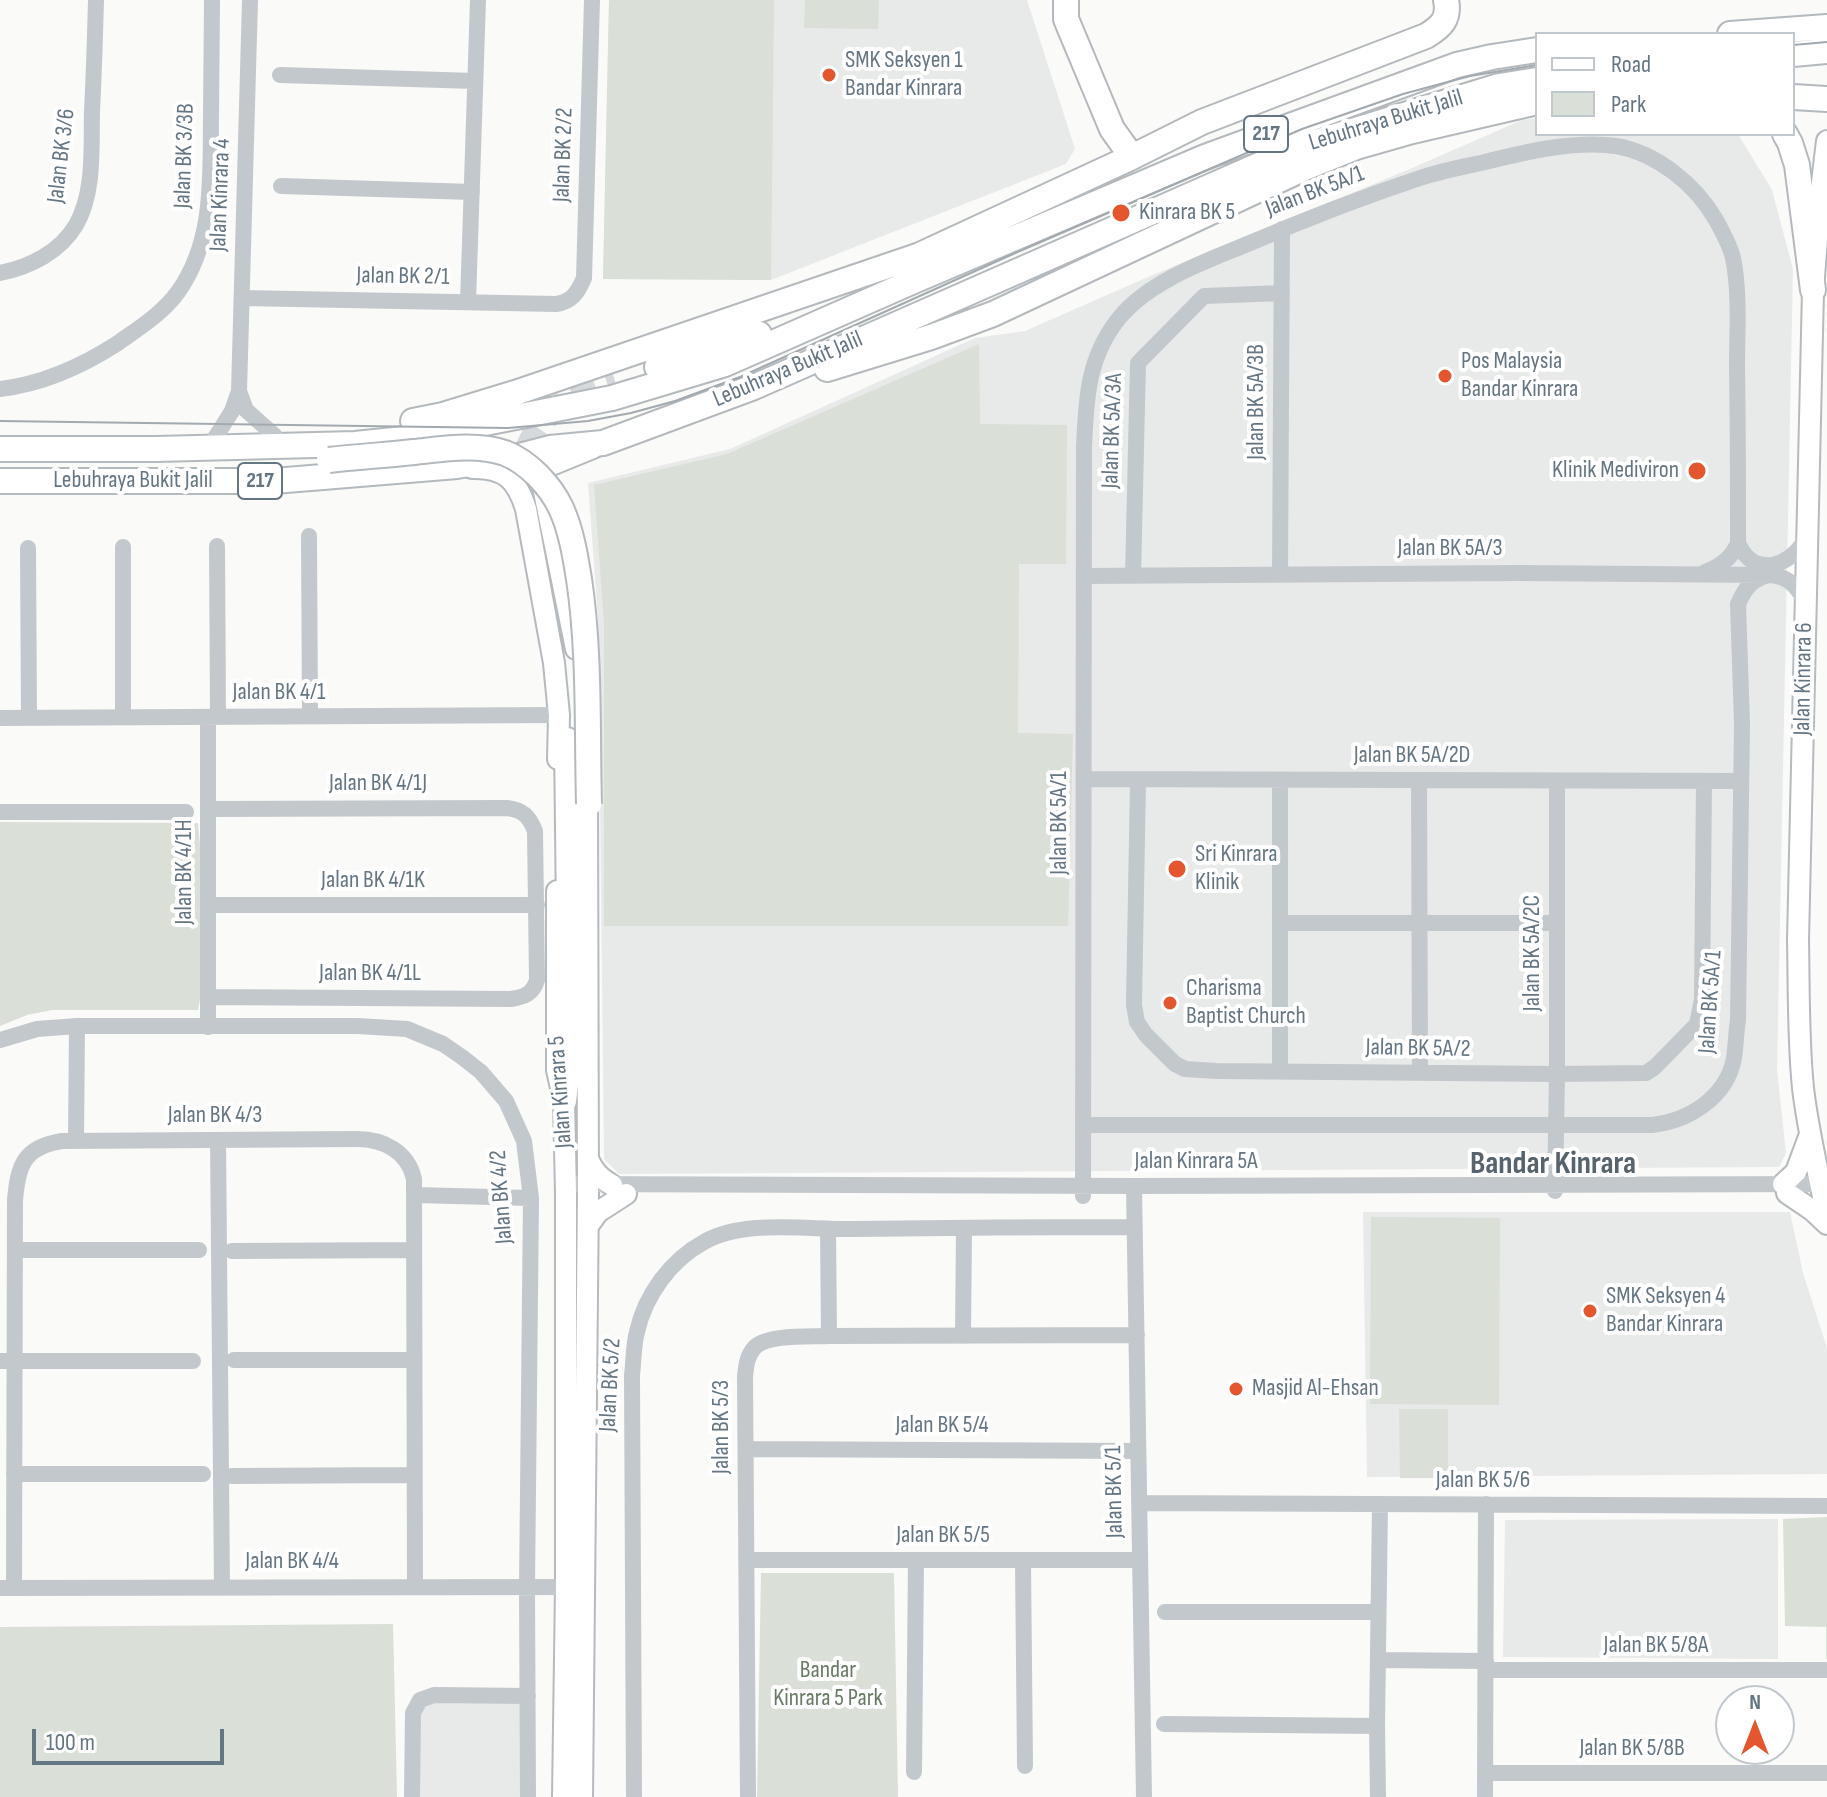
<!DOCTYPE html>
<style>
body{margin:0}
#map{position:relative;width:1827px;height:1797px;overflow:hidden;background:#fafaf8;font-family:"Sofia Sans Condensed",sans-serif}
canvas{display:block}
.legend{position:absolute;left:1535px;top:32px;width:260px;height:104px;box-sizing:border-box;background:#fff;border:2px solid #c1c8cd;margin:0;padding:10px 14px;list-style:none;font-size:24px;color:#657683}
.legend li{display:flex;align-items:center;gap:16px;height:40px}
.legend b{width:40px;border:2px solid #c1c8cd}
.north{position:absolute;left:1715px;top:1685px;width:80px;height:80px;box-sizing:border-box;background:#fff;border:2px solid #c1c8cd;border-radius:50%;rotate:0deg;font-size:22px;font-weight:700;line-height:32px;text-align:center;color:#657683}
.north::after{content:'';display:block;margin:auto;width:28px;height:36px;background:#e4572e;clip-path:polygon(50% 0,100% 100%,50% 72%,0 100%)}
.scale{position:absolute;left:32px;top:1729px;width:192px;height:36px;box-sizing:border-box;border:4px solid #657683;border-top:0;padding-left:10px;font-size:24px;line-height:28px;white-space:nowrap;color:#657683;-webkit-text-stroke:6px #fff;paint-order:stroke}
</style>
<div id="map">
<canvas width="1827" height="1797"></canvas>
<ul class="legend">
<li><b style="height:10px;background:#fff"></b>Road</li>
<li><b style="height:22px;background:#dadfd7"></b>Park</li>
</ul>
<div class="north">N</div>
<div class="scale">100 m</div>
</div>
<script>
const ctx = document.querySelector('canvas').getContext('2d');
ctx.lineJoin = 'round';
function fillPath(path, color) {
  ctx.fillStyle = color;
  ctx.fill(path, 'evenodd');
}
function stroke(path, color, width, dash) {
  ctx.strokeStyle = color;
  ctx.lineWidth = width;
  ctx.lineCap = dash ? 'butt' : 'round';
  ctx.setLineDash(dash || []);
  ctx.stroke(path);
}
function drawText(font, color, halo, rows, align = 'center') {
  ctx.font = font + ' "Sofia Sans Condensed",sans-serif';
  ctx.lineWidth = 8;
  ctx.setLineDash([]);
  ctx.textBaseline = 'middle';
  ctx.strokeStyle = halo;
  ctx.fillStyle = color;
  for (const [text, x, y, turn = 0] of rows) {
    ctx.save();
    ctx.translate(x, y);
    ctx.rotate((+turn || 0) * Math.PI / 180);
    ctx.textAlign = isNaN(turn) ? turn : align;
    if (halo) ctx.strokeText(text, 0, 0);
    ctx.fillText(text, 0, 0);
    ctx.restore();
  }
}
fillPath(new Path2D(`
 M 609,0 L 1027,0 L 1075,149 L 1066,164 L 771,280 L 603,279 Z
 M 1537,118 L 1537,134 L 1738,134 L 1772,190 L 1793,269 L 1777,1070 L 1786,1153 L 1779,1167 L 619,1174 L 604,1159 L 598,619 L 588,483 L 730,449 L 975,338 L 1025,331 L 1155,274 L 1410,169 L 1522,120 Z
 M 1363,1212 L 1790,1212 L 1803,1273 L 1827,1348 L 1827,1474 L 1367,1477 Z
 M 1778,1519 L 1778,1659 L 1503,1657 L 1505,1520 Z
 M 521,1700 L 523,1797 L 418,1797 L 418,1713 L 424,1702 Z`), '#e8e9e9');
fillPath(new Path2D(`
 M 609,0 L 774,0 L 771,280 L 603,279 Z
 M 805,0 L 879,0 L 878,29 L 804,28 Z
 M 979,344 L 980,424 L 1067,425 L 1066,564 L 1019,564 L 1018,733 L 1073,734 L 1068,926 L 604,926 L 604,624 L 594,485 L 727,454 Z
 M 0,822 L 198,823 L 209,949 L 198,1010 L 52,1010 L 27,1015 L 0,1026 Z
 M 1371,1217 L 1500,1218 L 1499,1405 L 1370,1404 Z
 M 1399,1409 L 1448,1409 L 1448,1478 L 1400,1478 Z
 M 1827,1517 L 1827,1659 L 1826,1659 L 1826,1627 L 1785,1626 L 1783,1519 Z
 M 761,1573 L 894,1573 L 898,1797 L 757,1797 Z
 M 393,1624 L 397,1797 L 0,1797 L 0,1627 Z`), '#dadfd7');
stroke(new Path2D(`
 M 535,520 C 531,500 524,479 525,458 C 525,451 528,446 531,440 C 550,403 578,393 615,381`), '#d5d9db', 24, [24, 12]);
const major = new Path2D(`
 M 1827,141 L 1820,199 L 1813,290 L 1798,940 C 1799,989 1798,1039 1803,1088 C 1808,1131 1818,1173 1827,1215
 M 472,468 C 505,467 517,480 526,509 L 554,663 L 559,715 L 558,759
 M 576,649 L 542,482 L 545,469 L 549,466 L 593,448
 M 557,891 L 557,1070 L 564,1101 L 566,1193 L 566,1587 L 563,1797
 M 588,1159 C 594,1172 600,1178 612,1185
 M 1783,1184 L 1796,1172 L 1809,1137
 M 1787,1193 L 1812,1210 L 1827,1224
 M 588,1226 L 598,1212 L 626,1194
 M 582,1797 L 588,1193 L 587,788`);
const highway = new Path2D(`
 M 1066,0 L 1066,19 L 1112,129 L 1132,157
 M 1730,34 L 1827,27
 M 1793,54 L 1827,51
 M 1793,97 L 1827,99
 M 1785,134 L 1790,143 L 1797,165 L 1813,290
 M 657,367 L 759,334
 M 827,369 L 931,337 L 993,314 L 1309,166 L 1356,147 L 1412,131 L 1537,102
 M 413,421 L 443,415 L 515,393 L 920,255 L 1132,157 L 1202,122 L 1426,36 C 1441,27 1450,19 1446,0
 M 0,449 L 156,449 L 355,444 L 404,439 L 612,398 L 725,364 L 916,280 L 1205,157 L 1457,65 L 1492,57 L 1537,50
 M 0,481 L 274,481 L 457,466 L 519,456 L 550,448 L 603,443 L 754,387 L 1300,147 L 1499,86 L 1537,80
 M 564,1101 L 570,1050 L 570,999 L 567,740`);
stroke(major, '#b5babe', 24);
stroke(highway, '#b4b9bd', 28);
stroke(new Path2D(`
 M 280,75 L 475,81
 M 281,186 L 472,192
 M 0,273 C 30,267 60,252 76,225 C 95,192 91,147 92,111 C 94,74 95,37 96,0
 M 242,298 L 556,304 C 572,302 578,292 584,278 L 592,0
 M 468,302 L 478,0
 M 0,389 C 43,384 81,367 118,343 C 139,328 163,313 178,292 C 215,240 210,176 211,116 C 211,77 212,39 212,0
 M 239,391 L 246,410 L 275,436
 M 215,438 L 232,411 L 239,391 L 250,0
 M 309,536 L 310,716
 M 217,546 L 218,717
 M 123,547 L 123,717
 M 28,548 L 29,718
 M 1705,572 C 1719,567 1732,558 1738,543
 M 1280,575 L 1282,229
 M 1084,576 L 1518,573 L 1769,575 C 1788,576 1796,585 1805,601
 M 1133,576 L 1138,363 L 1204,296 L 1282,293
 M 208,717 L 208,1027
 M 0,718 L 559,715
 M 1084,779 L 1741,781
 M 1138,780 L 1134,1005 L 1137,1022 L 1146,1035 L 1175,1064 L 1185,1069 L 1217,1071 L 1557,1074 L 1646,1073 L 1655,1067 L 1697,1024 L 1702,999 L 1704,781
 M 1280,780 L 1280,1071
 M 1419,781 L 1420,1073
 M 0,812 L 186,812
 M 209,905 L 537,905
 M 1280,923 L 1557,923
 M 208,997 L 511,999 C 524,997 533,994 537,980 L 535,831 C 529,816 523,810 507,808 L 209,809
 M 0,1040 L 37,1029 L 77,1026 L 358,1026 L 407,1029 L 443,1044 L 462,1057 L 481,1072 L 506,1101 L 524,1141 L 531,1198 L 527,1587 L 528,1797
 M 1083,1125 L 1652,1125 C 1689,1121 1727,1097 1734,1058 C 1736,1045 1736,1032 1738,1020 L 1742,724 L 1738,604 C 1745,588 1752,579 1769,575
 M 218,1140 L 222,1586
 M 76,1141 L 77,1026
 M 566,1184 L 1134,1186 L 1827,1184
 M 1134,1186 L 1144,1797
 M 1555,1191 L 1557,1074 L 1557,781
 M 415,1195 L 531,1198
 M 1083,1196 L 1084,448 C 1086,400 1087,357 1120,317 C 1151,280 1207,261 1250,243 C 1306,219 1363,197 1420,178 C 1441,171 1463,167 1485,162 C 1525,152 1575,140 1616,146 C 1657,153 1696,185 1716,220 C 1722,231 1730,245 1733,258 C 1740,292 1737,333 1737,367 C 1738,426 1738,484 1738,543 C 1754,580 1794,566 1807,535
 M 828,1229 L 829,1336
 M 15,1250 L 199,1250
 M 232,1251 L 414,1250
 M 963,1336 L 964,1228
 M 234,1360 L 413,1360
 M 0,1361 L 193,1361
 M 746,1449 L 1138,1451
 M 14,1474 L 203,1474
 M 232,1476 L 413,1475
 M 1139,1503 L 1827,1506
 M 746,1560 L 1140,1560
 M 1023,1560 L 1025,1766
 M 0,1588 L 575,1587
 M 14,1588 L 15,1200 C 18,1165 24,1147 62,1141 L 357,1139 C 384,1139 408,1152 414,1179 L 415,1586
 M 1165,1612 L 1378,1612
 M 1378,1660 L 1486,1661
 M 1486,1670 L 1827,1670
 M 1164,1724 L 1377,1726
 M 914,1772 L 916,1560
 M 1485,1773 L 1827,1773
 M 412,1797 L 413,1713 L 420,1700 L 434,1695 L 528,1696
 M 634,1797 L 632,1375 C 634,1361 633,1346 637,1332 C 645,1295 671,1260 704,1242 C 744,1219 808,1230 854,1229 C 948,1228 1041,1227 1135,1227
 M 748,1797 L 745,1377 C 746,1366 747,1355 755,1347 C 768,1334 810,1337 829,1336 L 1137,1335
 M 1378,1797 L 1377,1726 L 1380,1504
 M 1485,1797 L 1486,1504`), '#c3c8cc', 16);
stroke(major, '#fff', 20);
stroke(highway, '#fff', 24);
stroke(new Path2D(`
 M 1793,45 L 1827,42
 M 0,421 L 508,428 L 588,421 L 631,413 L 675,401 L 740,377 L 1013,254 L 1302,129 L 1403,94 L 1470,76 L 1537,65`), '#a2aab0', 2);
const highwayBridge = new Path2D(`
 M 329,460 C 357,457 385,455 414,452 C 443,449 476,443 505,453 C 528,462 550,485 561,508 C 571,530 575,554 579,579 C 590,653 587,729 589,804`);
stroke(highwayBridge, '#b4b9bd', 28, []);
stroke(highwayBridge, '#fff', 24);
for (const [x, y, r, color] of [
 [829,75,8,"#e4572e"],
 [1121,213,10,"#e4572e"],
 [1445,376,8,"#e4572e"],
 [1697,471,10,"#e4572e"],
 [1177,869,10,"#e4572e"],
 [1170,1003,8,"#e4572e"],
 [1590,1311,8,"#e4572e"],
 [1236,1389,8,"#e4572e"]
]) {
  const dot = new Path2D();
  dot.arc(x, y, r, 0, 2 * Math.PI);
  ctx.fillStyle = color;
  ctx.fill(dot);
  stroke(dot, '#fff', 3);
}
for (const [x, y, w] of [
 [1266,134,44],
 [260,481,44]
]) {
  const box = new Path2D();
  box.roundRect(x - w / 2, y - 18, w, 36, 6);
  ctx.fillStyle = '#fff';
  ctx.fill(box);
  stroke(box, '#657683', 2);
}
drawText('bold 22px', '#657683', null, [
 ["217",1266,134],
 ["217",260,481]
]);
drawText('24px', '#657683', '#fff', [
 ["SMK Seksyen 1",845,61],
 ["Bandar Kinrara",845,89],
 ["Kinrara BK 5",1139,213],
 ["Pos Malaysia",1461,362],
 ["Bandar Kinrara",1461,390],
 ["Klinik Mediviron",1679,471,"right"],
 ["Sri Kinrara",1195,855],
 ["Klinik",1195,883],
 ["Charisma",1186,989],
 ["Baptist Church",1186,1017],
 ["SMK Seksyen 4",1606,1297],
 ["Bandar Kinrara",1606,1325],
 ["Masjid Al-Ehsan",1252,1389]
], 'left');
drawText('24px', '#657683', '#fff', [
 ["Lebuhraya Bukit Jalil",1386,121,-17],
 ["Jalan BK 2/2",564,155,-88],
 ["Jalan BK 3/6",62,156,-83],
 ["Jalan BK 3/3B",185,156,-88],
 ["Jalan BK 5A/1",1315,192,-21],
 ["Jalan Kinrara 4",221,195,-88],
 ["Jalan BK 2/1",403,277,1],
 ["Lebuhraya Bukit Jalil",788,370,-23],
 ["Jalan BK 5A/3B",1257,402,-90],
 ["Jalan BK 5A/3A",1113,431,-88],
 ["Lebuhraya Bukit Jalil",133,481],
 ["Jalan BK 5A/3",1450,549],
 ["Jalan Kinrara 6",1804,679,-89],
 ["Jalan BK 4/1",279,693],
 ["Jalan BK 5A/2D",1412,756],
 ["Jalan BK 4/1J",378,784],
 ["Jalan BK 5A/1",1060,823,-90],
 ["Jalan BK 4/1H",185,872,-90],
 ["Jalan BK 4/1K",373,881],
 ["Jalan BK 5A/2C",1533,953,-90],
 ["Jalan BK 4/1L",370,974],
 ["Jalan BK 5A/1",1711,1002,-86],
 ["Jalan BK 5A/2",1418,1049,1],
 ["Jalan Kinrara 5",561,1092,-94],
 ["Jalan BK 4/3",215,1116],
 ["Jalan Kinrara 5A",1196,1162],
 ["Jalan BK 4/2",502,1197,-94],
 ["Jalan BK 5/2",611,1385,-87],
 ["Jalan BK 5/4",942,1426],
 ["Jalan BK 5/3",722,1427,-90],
 ["Jalan BK 5/6",1483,1481],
 ["Jalan BK 5/1",1115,1492,-91],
 ["Jalan BK 5/5",943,1536],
 ["Jalan BK 4/4",292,1562],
 ["Jalan BK 5/8A",1656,1646],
 ["Jalan BK 5/8B",1632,1749]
]);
drawText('24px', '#687a64', '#fff', [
 ["Bandar",828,1671],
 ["Kinrara 5 Park",828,1699]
]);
drawText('bold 32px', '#57646e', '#fff', [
 ["Bandar Kinrara",1553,1165]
]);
</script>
